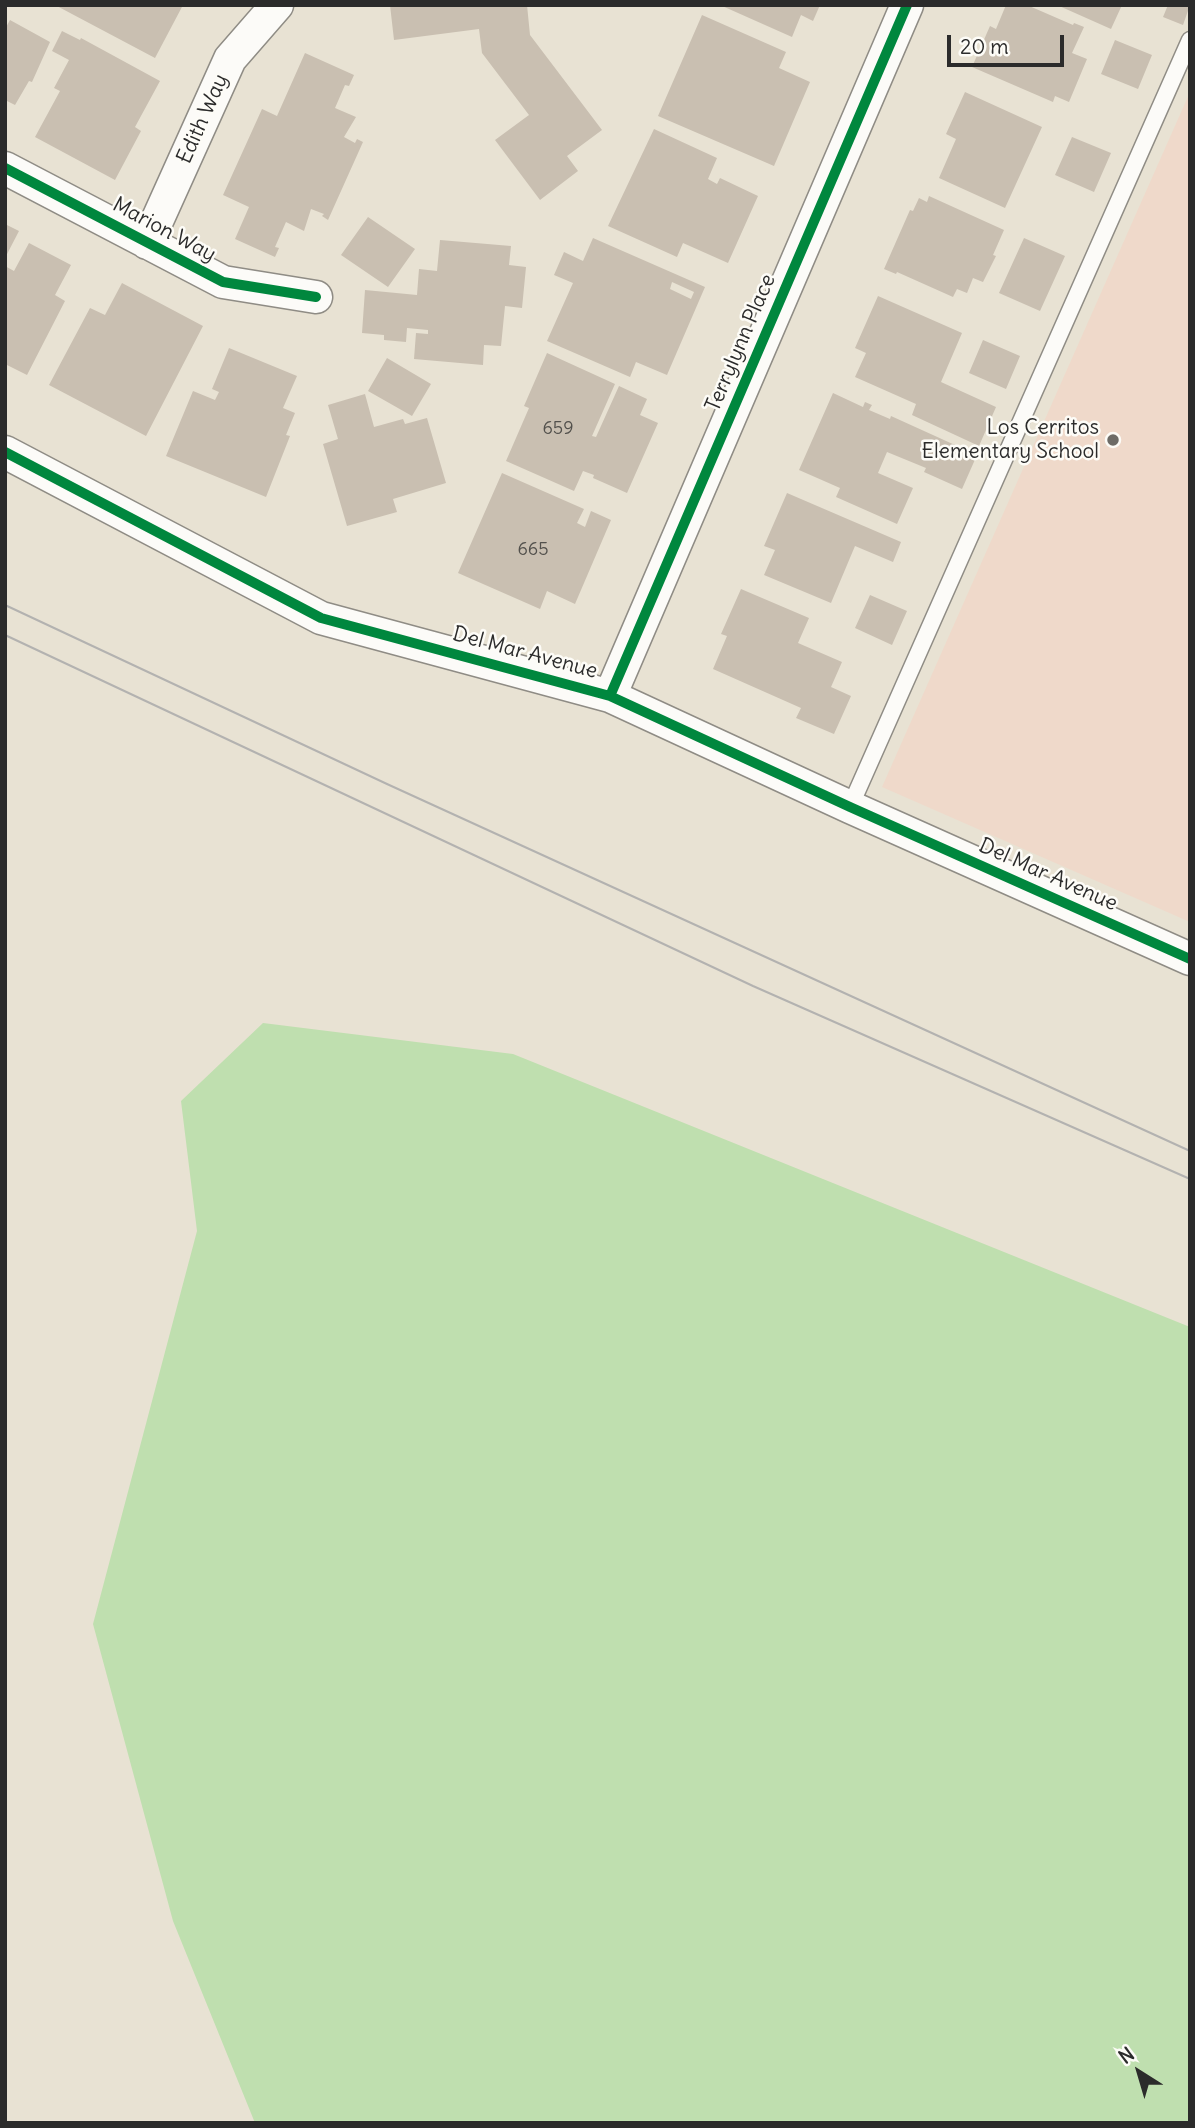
<!DOCTYPE html>
<style>
body{margin:0}
#map{position:relative;width:1195px;height:2128px;overflow:hidden;background:#e8e2d3;font-family:Delius,sans-serif}
canvas{display:block}
.frame{position:absolute;inset:0;border:7px solid #2b2b2b;pointer-events:none}
.north{position:absolute;left:1104px;top:2037px;width:70px;height:70px;-webkit-text-stroke:5px #fdfcf7;paint-order:stroke;rotate:323deg;font-size:19px;font-weight:700;line-height:28px;text-align:center;color:#2b2b2b}
.north::after{content:'';display:block;margin:auto;width:24px;height:32px;background:#2b2b2b;clip-path:polygon(50% 0,100% 100%,50% 72%,0 100%)}
.scale{position:absolute;left:947px;top:35px;width:117px;height:32px;box-sizing:border-box;border:4px solid #2b2b2b;border-top:0;padding-left:9px;font-size:21px;line-height:24px;white-space:nowrap;color:#2b2b2b;-webkit-text-stroke:5px #fdfcf7;paint-order:stroke}
</style>
<div id="map">
<canvas width="1195" height="2128"></canvas>
<div class="frame"></div>
<div class="north">N</div>
<div class="scale">20 m</div>
</div>
<script>
const ctx = document.querySelector('canvas').getContext('2d');
ctx.lineJoin = 'round';
function fillPath(path, color) {
  ctx.fillStyle = color;
  ctx.fill(path, 'evenodd');
}
function stroke(path, color, width, dash) {
  ctx.strokeStyle = color;
  ctx.lineWidth = width;
  ctx.lineCap = dash ? 'butt' : 'round';
  ctx.setLineDash(dash || []);
  ctx.stroke(path);
}
function drawText(font, color, halo, rows, align = 'center') {
  ctx.font = font + ' Delius,sans-serif';
  ctx.lineWidth = 5;
  ctx.setLineDash([]);
  ctx.textBaseline = 'middle';
  ctx.strokeStyle = halo;
  ctx.fillStyle = color;
  for (const [text, x, y, turn = 0] of rows) {
    ctx.save();
    ctx.translate(x, y);
    ctx.rotate((+turn || 0) * Math.PI / 180);
    ctx.textAlign = isNaN(turn) ? turn : align;
    if (halo) ctx.strokeText(text, 0, 0);
    ctx.fillText(text, 0, 0);
    ctx.restore();
  }
}
fillPath(new Path2D(`
 M 1190,92 L 1190,922 L 882,787 Z`), '#efd9ca');
fillPath(new Path2D(`
 M 263,1023 L 513,1054 L 1190,1327 L 1190,2123 L 255,2123 L 173,1921 L 93,1624 L 197,1231 L 181,1101 Z`), '#bfdfaf');
fillPath(new Path2D(`
 M 55,5 L 183,5 L 155,58 Z
 M 390,5 L 527,5 L 530,35 L 602,130 L 567,156 L 578,171 L 540,200 L 495,140 L 529,115 L 482,53 L 479,29 L 394,40 Z
 M 720,5 L 820,5 L 813,21 L 801,15 L 792,37 Z
 M 1006,5 L 1027,5 L 1073,25 L 1074,23 L 1084,27 L 1072,53 L 1087,59 L 1069,102 L 1055,96 L 1053,102 L 972,67 L 990,26 L 996,29 Z
 M 1057,5 L 1122,5 L 1111,29 Z
 M 1168,5 L 1190,5 L 1183,25 L 1163,17 Z
 M 702,15 L 786,52 L 779,68 L 810,82 L 774,166 L 658,116 Z
 M 10,20 L 50,42 L 32,82 L 29,81 L 15,105 L 5,100 L 5,29 Z
 M 62,31 L 80,40 L 81,38 L 160,81 L 135,127 L 141,131 L 115,180 L 35,137 L 60,91 L 54,88 L 69,60 L 52,51 Z
 M 1115,40 L 1152,55 L 1138,89 L 1101,74 Z
 M 305,53 L 354,75 L 349,86 L 345,85 L 335,108 L 356,117 L 344,137 L 355,143 L 357,139 L 363,142 L 328,220 L 322,216 L 324,214 L 311,209 L 304,231 L 286,222 L 275,247 L 279,248 L 275,257 L 235,239 L 249,207 L 223,195 L 262,109 L 277,116 Z
 M 965,92 L 1042,127 L 1005,208 L 939,178 L 956,139 L 946,134 Z
 M 654,129 L 717,158 L 708,179 L 717,184 L 720,178 L 758,196 L 728,263 L 683,243 L 677,257 L 608,226 Z
 M 1072,137 L 1111,153 L 1094,192 L 1055,175 Z
 M 929,196 L 1004,230 L 993,255 L 996,256 L 983,282 L 973,278 L 967,293 L 957,289 L 953,297 L 897,272 L 896,274 L 884,269 L 910,210 L 913,211 L 919,198 L 927,202 Z
 M 368,217 L 415,249 L 388,287 L 341,255 Z
 M 5,224 L 19,231 L 5,258 Z
 M 593,238 L 705,287 L 667,375 L 636,362 L 630,377 L 547,341 L 573,283 L 554,275 L 564,252 L 583,261 ZM 672,282 L 694,292 L 691,299 L 670,289 Z
 M 1024,238 L 1065,256 L 1040,311 L 999,293 Z
 M 440,240 L 511,246 L 509,265 L 526,267 L 522,308 L 505,306 L 501,346 L 484,345 L 483,365 L 414,359 L 416,333 L 428,334 L 428,330 L 407,328 L 406,342 L 384,340 L 384,335 L 362,333 L 365,290 L 417,295 L 419,269 L 437,271 Z
 M 29,243 L 71,265 L 55,295 L 65,301 L 27,375 L 5,364 L 5,266 L 14,271 Z
 M 122,283 L 203,326 L 146,436 L 49,385 L 90,308 L 105,315 Z
 M 878,296 L 962,333 L 941,382 L 996,407 L 979,446 L 912,415 L 916,404 L 855,377 L 866,353 L 855,348 Z
 M 983,340 L 1020,356 L 1006,389 L 969,373 Z
 M 229,348 L 297,376 L 283,408 L 295,413 L 286,435 L 290,436 L 266,497 L 166,456 L 193,391 L 215,400 L 219,392 L 212,389 Z
 M 547,353 L 615,384 L 592,436 L 596,437 L 619,386 L 647,399 L 640,415 L 658,423 L 627,493 L 593,478 L 594,475 L 583,471 L 574,491 L 506,461 L 529,408 L 524,406 Z
 M 387,358 L 431,384 L 412,416 L 368,391 Z
 M 833,393 L 863,407 L 865,402 L 872,405 L 869,410 L 890,419 L 891,416 L 977,455 L 962,489 L 924,472 L 926,468 L 887,452 L 878,473 L 913,488 L 897,524 L 836,497 L 840,488 L 799,470 Z
 M 365,394 L 374,427 L 403,419 L 405,424 L 427,418 L 446,483 L 393,499 L 397,512 L 347,526 L 323,444 L 338,439 L 328,405 Z
 M 502,473 L 584,509 L 577,523 L 585,527 L 591,511 L 611,520 L 575,604 L 547,591 L 540,609 L 458,573 Z
 M 787,493 L 901,542 L 893,562 L 855,546 L 831,603 L 764,575 L 775,550 L 764,546 Z
 M 741,589 L 809,618 L 798,643 L 842,662 L 831,687 L 851,696 L 834,734 L 796,718 L 801,708 L 713,669 L 727,636 L 721,634 Z
 M 870,595 L 907,611 L 892,645 L 855,628 Z`), '#c9bfb1');
const service = new Path2D(`
 M 850,807 L 1190,40`);
const minor = new Path2D(`
 M 5,168 L 223,282 L 316,297
 M 147,243 L 230,59 L 277,5
 M 5,452 L 321,618 L 610,696 L 850,807 L 1190,959
 M 610,696 L 907,5`);
stroke(service, '#8f8c85', 19);
stroke(minor, '#8f8c85', 35);
stroke(service, '#fcfbf8', 16);
stroke(minor, '#fcfbf8', 32);
stroke(new Path2D(`
 M 5,605 L 387,784 L 1190,1151
 M 5,635 L 753,986 L 1190,1179`), '#b3b2b0', 2);
stroke(new Path2D(`
 M 5,168 L 223,282 L 316,297
 M 5,452 L 321,618 L 610,696 L 850,807 L 1190,959
 M 610,696 L 907,5`), '#00873e', 10);
for (const [x, y, r, color] of [
 [1113,440,7,"#6d6b66"]
]) {
  const dot = new Path2D();
  dot.arc(x, y, r, 0, 2 * Math.PI);
  ctx.fillStyle = color;
  ctx.fill(dot);
  stroke(dot, '#fdfcf7', 2.5);
}
drawText('18px', '#52504c', null, [
 ["659",558,429],
 ["665",533,550]
]);
drawText('21px', '#2b2b2b', '#fdfcf7', [
 ["Edith Way",203,119,-66],
 ["Marion Way",164,230,28],
 ["Terrylynn Place",741,343,-67],
 ["Del Mar Avenue",525,653,15],
 ["Del Mar Avenue",1048,875,24]
]);
drawText('21px', '#2b2b2b', '#fdfcf7', [
 ["Los Cerritos",1099,428],
 ["Elementary School",1099,452]
], 'right');
</script>
